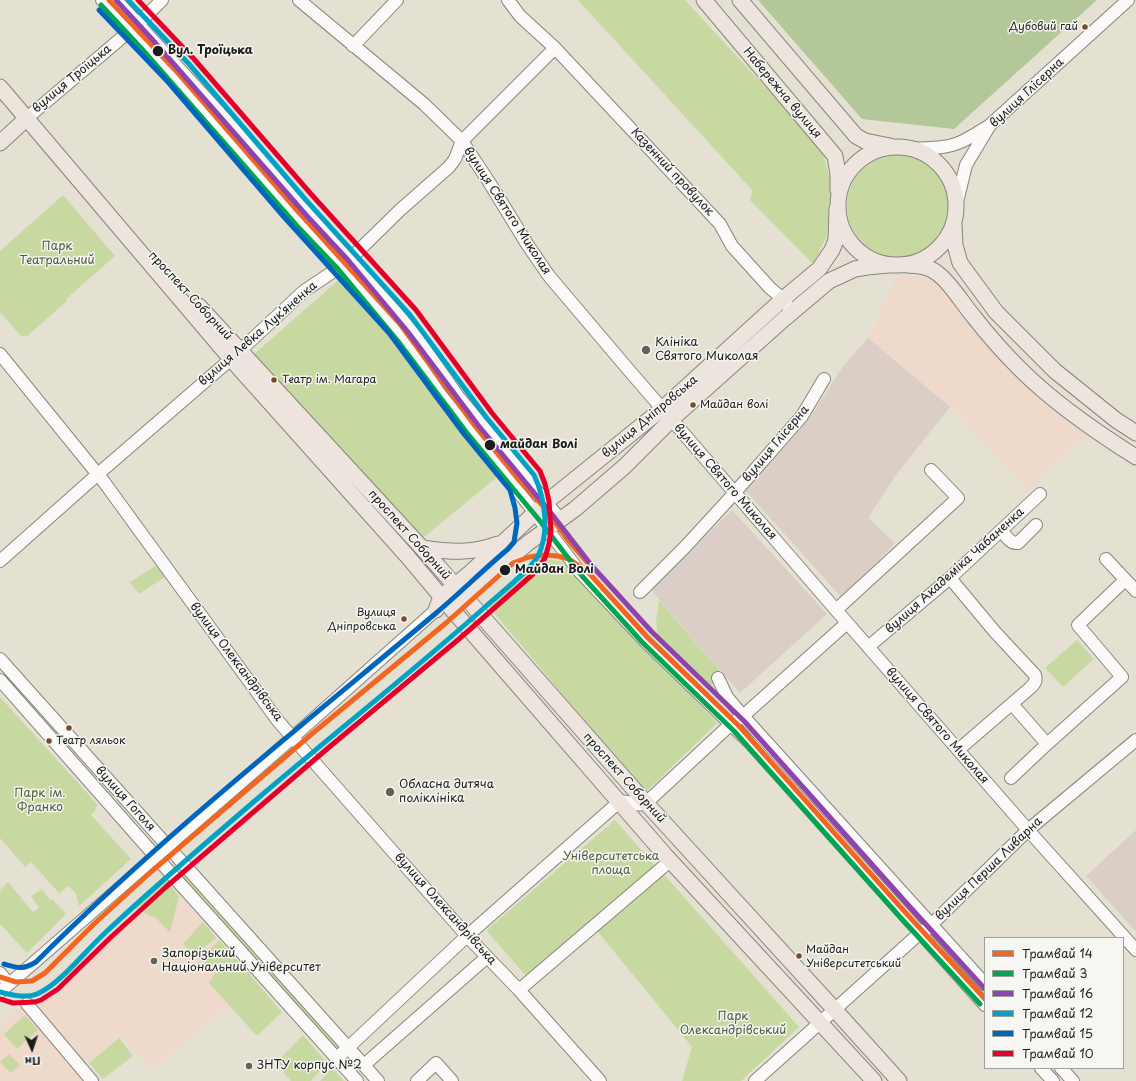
<!DOCTYPE html>
<meta charset="utf-8">
<style>
body{margin:0}
#map{position:relative;width:1136px;height:1081px;overflow:hidden;background:#e4e1d2;font-family:"Playpen Sans",sans-serif}
canvas{display:block}
.legend{position:absolute;left:984px;top:937px;width:140px;height:132px;box-sizing:border-box;background:#f6f6f2;border:1px solid #9f9f9c;margin:0;padding:5px 7px;list-style:none;font-size:12px;color:#1c1c1c}
.legend li{display:flex;align-items:center;gap:8px;height:20px}
.legend b{width:20px;border:1px solid #9f9f9c}
.north{position:absolute;left:12px;top:1029px;width:40px;height:40px;-webkit-text-stroke:3px #f6f6f2;paint-order:stroke;rotate:177deg;font-size:11px;font-weight:700;line-height:16px;text-align:center;color:#1c1c1c}
.north::after{content:'';display:block;margin:auto;width:14px;height:18px;background:#1c1c1c;clip-path:polygon(50% 0,100% 100%,50% 72%,0 100%)}
</style>
<div id="map">
<canvas width="1136" height="1081"></canvas>
<ul class="legend">
<li><b style="height:5px;background:#f26522"></b>Трамвай 14</li>
<li><b style="height:5px;background:#00a651"></b>Трамвай 3</li>
<li><b style="height:5px;background:#8e44ad"></b>Трамвай 16</li>
<li><b style="height:5px;background:#01a2c5"></b>Трамвай 12</li>
<li><b style="height:5px;background:#0065bd"></b>Трамвай 15</li>
<li><b style="height:5px;background:#e4002b"></b>Трамвай 10</li>
</ul>
<div class="north">Пн</div>
</div>
<script>
const ctx = document.querySelector('canvas').getContext('2d');
ctx.lineJoin = 'round';
function fillPath(path, color) {
  ctx.fillStyle = color;
  ctx.fill(path, 'evenodd');
}
function stroke(path, color, width, dash) {
  ctx.strokeStyle = color;
  ctx.lineWidth = width;
  ctx.lineCap = dash ? 'butt' : 'round';
  ctx.setLineDash(dash || []);
  ctx.stroke(path);
}
function drawText(font, color, halo, rows, align = 'center') {
  ctx.font = font + ' "Playpen Sans",sans-serif';
  ctx.lineWidth = 3;
  ctx.setLineDash([]);
  ctx.textBaseline = 'middle';
  ctx.strokeStyle = halo;
  ctx.fillStyle = color;
  for (const [text, x, y, turn = 0] of rows) {
    ctx.save();
    ctx.translate(x, y);
    ctx.rotate((+turn || 0) * Math.PI / 180);
    ctx.textAlign = isNaN(turn) ? turn : align;
    if (halo) ctx.strokeText(text, 0, 0);
    ctx.fillText(text, 0, 0);
    ctx.restore();
  }
}
fillPath(new Path2D(`
 M 898,274 L 921,277 L 937,285 L 1014,370 L 1054,410 L 1086,436 L 1028,490 L 950,407 L 868,338 Z
 M 165,878 L 256,984 L 152,1070 L 120,1034 L 86,1064 L 102,1081 L 0,1081 L 0,1025 Z`), '#eed9ca');
fillPath(new Path2D(`
 M 868,338 L 950,407 L 895,476 L 868,518 L 895,543 L 842,598 L 743,488 L 810,417 L 844,365 Z
 M 732,510 L 827,614 L 740,693 L 651,590 Z
 M 1136,830 L 1136,932 L 1086,876 Z`), '#dacec7');
fillPath(new Path2D(`
 M 578,0 L 685,0 L 822,149 L 831,183 L 827,236 L 813,264 L 750,200 L 753,191 Z
 M847 206a51 51 0 1 1 102 0a51 51 0 1 1-102 0Z
 M 63,195 L 115,256 L 66,299 L 67,301 L 26,337 L 24,335 L 22,337 L 0,312 L 0,251 Z
 M 342,277 L 497,477 L 423,538 L 252,356 Z
 M 537,558 L 561,561 L 589,587 L 717,723 L 645,793 L 486,603 Z
 M 157,565 L 165,577 L 139,594 L 130,582 Z
 M 659,600 L 723,674 L 708,688 L 658,637 L 656,622 Z
 M 1077,640 L 1094,659 L 1063,687 L 1045,668 Z
 M 0,697 L 98,805 L 95,808 L 96,809 L 91,815 L 131,859 L 79,906 L 76,894 L 69,886 L 59,893 L 31,862 L 25,867 L 0,838 Z
 M 615,820 L 656,867 L 526,976 L 487,931 L 489,928 Z
 M 660,870 L 799,1027 L 741,1081 L 682,1081 L 692,1047 L 594,927 Z
 M 183,872 L 342,1047 L 337,1051 L 178,876 Z
 M 166,879 L 179,896 L 170,932 L 156,918 L 133,908 Z
 M 8,882 L 33,912 L 39,908 L 31,896 L 42,889 L 50,900 L 52,899 L 66,914 L 27,953 L 0,924 L 0,890 Z
 M 203,922 L 216,938 L 194,955 L 183,944 Z
 M 220,940 L 220,941 L 239,963 L 205,964 L 199,959 Z
 M 218,968 L 244,968 L 282,1012 L 257,1036 L 209,983 Z
 M 25,1015 L 38,1030 L 17,1049 L 4,1034 Z
 M 303,1035 L 327,1063 L 311,1081 L 291,1081 L 276,1063 Z
 M 119,1038 L 133,1056 L 103,1079 L 89,1063 Z
 M 9,1054 L 20,1065 L 11,1073 L 0,1062 Z
 M 332,1068 L 344,1081 L 320,1081 Z`), '#c7d8a1');
fillPath(new Path2D(`
 M 758,0 L 1097,0 L 954,129 L 862,119 Z`), '#b3c798');
const minor = new Path2D(`
 M 102,0 L 161,62 L 291,213 L 344,269 L 369,298 L 401,338 L 439,393 L 528,504 L 579,571 L 645,641 L 751,744 L 985,1005
 M 116,0 L 273,171 L 323,230 L 351,258 L 415,335 L 457,395 L 560,519
 M 299,0 L 424,104 L 462,141 L 489,182 L 527,244 L 549,276 L 627,368 L 836,610 L 1028,830 L 1136,950
 M 508,0 L 520,16 L 555,48 L 720,224 L 732,246 L 770,288 L 783,299 L 792,312
 M 353,46 L 397,0
 M 27,118 L 138,24 L 162,0
 M 911,149 C 928,148 947,149 963,141 C 971,137 979,132 987,127
 M 956,206 L 966,165 L 990,125 L 1128,0
 M 0,354 L 104,482 L 278,721 L 467,936 L 519,990 L 600,1081
 M 1002,531 C 1006,536 1010,544 1018,543 L 1036,525
 M 1106,559 L 1136,591
 M 0,561 L 98,474 L 231,359 L 304,291 L 346,263 L 400,210 L 449,167 L 455,159 L 462,141 L 555,48
 M 950,578 L 995,632 L 1035,675 C 1037,682 1034,684 1029,689 L 958,750
 M 640,592 L 686,546 L 730,498 L 802,416 L 824,379
 M 836,610 L 958,498 L 931,470
 M 868,647 L 950,578 L 1040,494
 M 0,659 L 378,1081
 M 718,678 L 727,697 L 743,716 L 985,984
 M 0,680 L 156,857 L 357,1081
 M 1012,704 L 1047,744
 M 1011,778 L 1047,744 L 1122,677 L 1078,625 L 1125,580
 M 0,973 L 9,984
 M 519,990 L 670,861
 M 0,992 L 283,746 L 436,610
 M 27,1004 L 92,1081
 M 337,1058 L 467,936 L 619,802 C 629,799 636,808 646,803 L 731,724 L 743,716 L 847,623
 M 364,1065 L 487,957
 M 1041,1068 L 1053,1081
 M 1061,1068 L 1073,1081
 M 417,1081 L 436,1063 L 452,1081
 M 755,1081 L 920,933 L 927,929 L 1028,830 L 1136,740`);
const major = new Path2D(`
 M 704,0 L 835,156 L 838,174 L 838,190
 M 740,0 L 856,136 L 865,141 L 890,146
 M 0,87 L 231,359 L 408,557 L 449,606 L 665,855 L 874,1081
 M 0,143 L 27,118
 M838 206a59 59 0 1 1 118 0a59 59 0 1 1-118 0Z
 M 954,225 L 955,245 L 960,263 L 996,312 L 1055,371 L 1116,420 L 1136,433
 M 908,265 C 918,266 929,266 937,273 C 951,283 962,303 974,317 C 988,335 1004,353 1020,369 C 1054,403 1096,432 1136,457
 M 199,306 L 423,549 L 646,803 L 835,1010 L 899,1081
 M 422,548 C 451,552 470,554 498,544
 M 456,601 L 473,589 L 528,543 L 575,509 L 625,466 L 672,419 L 784,319 L 829,281 L 855,269 L 867,267 L 889,265
 M 436,610 L 441,597 L 471,572 L 549,500 L 662,409 L 783,299 L 819,269 L 832,250 L 836,240 L 837,209`);
stroke(minor, '#86857d', 14);
stroke(major, '#86857d', 17);
stroke(minor, '#fbfaf8', 12);
stroke(major, '#ede5dd', 15);
stroke(new Path2D(`
 M 109,0 L 178,73 L 295,208 L 400,324 L 475,426 L 518,479 L 543,506 L 568,540 L 594,570
 M 0,977 L 16,982 L 32,981 L 45,973 L 95,923 L 152,871 L 313,733 L 446,623 L 513,563 L 529,557 L 544,555 L 558,556 L 569,559 L 587,571 L 647,637 L 739,726 L 905,912 L 985,999`), '#f26522', 5);
stroke(new Path2D(`
 M 101,5 L 141,48 L 297,226 L 338,269 L 397,340 L 467,433 L 540,521 L 582,576 L 642,642 L 734,731 L 900,917 L 980,1004`), '#00a651', 5);
stroke(new Path2D(`
 M 116,0 L 151,38 L 307,216 L 348,260 L 408,332 L 478,425 L 551,513 L 592,566 L 652,632 L 744,721 L 910,907 L 985,989`), '#8e44ad', 5);
stroke(new Path2D(`
 M 0,992 C 12,995 27,999 39,993 C 62,982 86,950 106,932 C 155,886 206,843 257,799 C 332,735 410,674 484,608 C 498,595 530,571 538,556 C 550,532 545,498 534,475 L 486,417 L 410,315 L 305,199 L 189,64 L 128,0`), '#01a2c5', 5);
stroke(new Path2D(`
 M 4,964 C 18,968 23,970 36,962 C 161,837 300,727 435,614 C 460,593 483,570 508,549 L 514,542 L 517,523 L 515,508 L 510,490 L 464,434 L 389,333 L 284,217 L 168,82 L 99,10`), '#0065bd', 5);
stroke(new Path2D(`
 M 0,999 L 13,1003 L 35,1002 L 41,1000 L 58,989 L 110,938 L 166,887 L 327,749 L 459,639 L 532,575 L 539,567 L 545,558 L 549,544 L 551,531 L 549,501 L 545,484 L 540,471 L 492,413 L 416,310 L 311,194 L 194,59 L 138,0`), '#e4002b', 5);
for (const [x, y, r, color] of [
 [1085,27,3.5,"#7a4b2a"],
 [158,51,6,"#1c1c1c"],
 [646,350,5,"#62615c"],
 [274,380,3.5,"#7a4b2a"],
 [693,405,3.5,"#7a4b2a"],
 [490,445,6,"#1c1c1c"],
 [505,570,6,"#1c1c1c"],
 [404,619,3.5,"#7a4b2a"],
 [69,728,3.5,"#7a4b2a"],
 [49,741,3.5,"#7a4b2a"],
 [390,792,5,"#62615c"],
 [799,956,3.5,"#7a4b2a"],
 [154,961,4,"#62615c"],
 [249,1066,4,"#62615c"]
]) {
  const dot = new Path2D();
  dot.arc(x, y, r, 0, 2 * Math.PI);
  ctx.fillStyle = color;
  ctx.fill(dot);
  stroke(dot, '#f6f6f2', 1.5);
}
drawText('11px', '#1c1c1c', '#f6f6f2', [
 ["Дубовий гай",1078,27,"right"],
 ["Театр ім. Магара",282,380],
 ["Майдан волі",700,405],
 ["Вулиця",396,613,"right"],
 ["Дніпровська",396,627,"right"],
 ["Театр ляльок",56,741],
 ["Майдан",806,950],
 ["Університетський",806,964]
], 'left');
drawText('bold 12px', '#1c1c1c', '#f6f6f2', [
 ["Вул. Троїцька",168,51],
 ["майдан Волі",500,445],
 ["Майдан Волі",515,570]
], 'left');
drawText('12px', '#1c1c1c', '#f6f6f2', [
 ["вулиця Троїцька",72,79,-40],
 ["Набережна вулиця",782,93,50],
 ["вулиця Глісерна",1027,93,-43],
 ["Казенний провулок",672,172,47],
 ["вулиця Святого Миколая",507,211,57],
 ["проспект Соборний",190,296,47],
 ["вулиця Левка Лукʼяненка",258,334,-41],
 ["вулиця Дніпровська",650,417,-40],
 ["вулиця Глісерна",776,444,-50],
 ["вулиця Святого Миколая",725,482,49],
 ["проспект Соборний",409,535,48],
 ["вулиця Академіка Чабаненка",955,571,-42],
 ["вулиця Олександрівська",236,662,53],
 ["вулиця Святого Миколая",937,726,49],
 ["проспект Соборний",624,778,48],
 ["вулиця Гоголя",125,799,48],
 ["вулиця Перша Ливарна",989,869,-44],
 ["вулиця Олександрівська",445,909,48]
]);
drawText('12px', '#4f5b3d', '#f6f6f2', [
 ["Парк",57,247],
 ["Театральний",57,261],
 ["Парк ім.",40,794],
 ["Франко",40,808],
 ["Університетська",611,857],
 ["площа",611,871],
 ["Парк",733,1017],
 ["Олександрівський",733,1031]
]);
drawText('12px', '#1c1c1c', '#f6f6f2', [
 ["Клініка",655,343],
 ["Святого Миколая",655,357],
 ["Обласна дитяча",399,785],
 ["поліклініка",399,799],
 ["Запорізький",162,954],
 ["Національний Університет",162,968],
 ["ЗНТУ корпус №2",257,1066]
], 'left');
</script>
